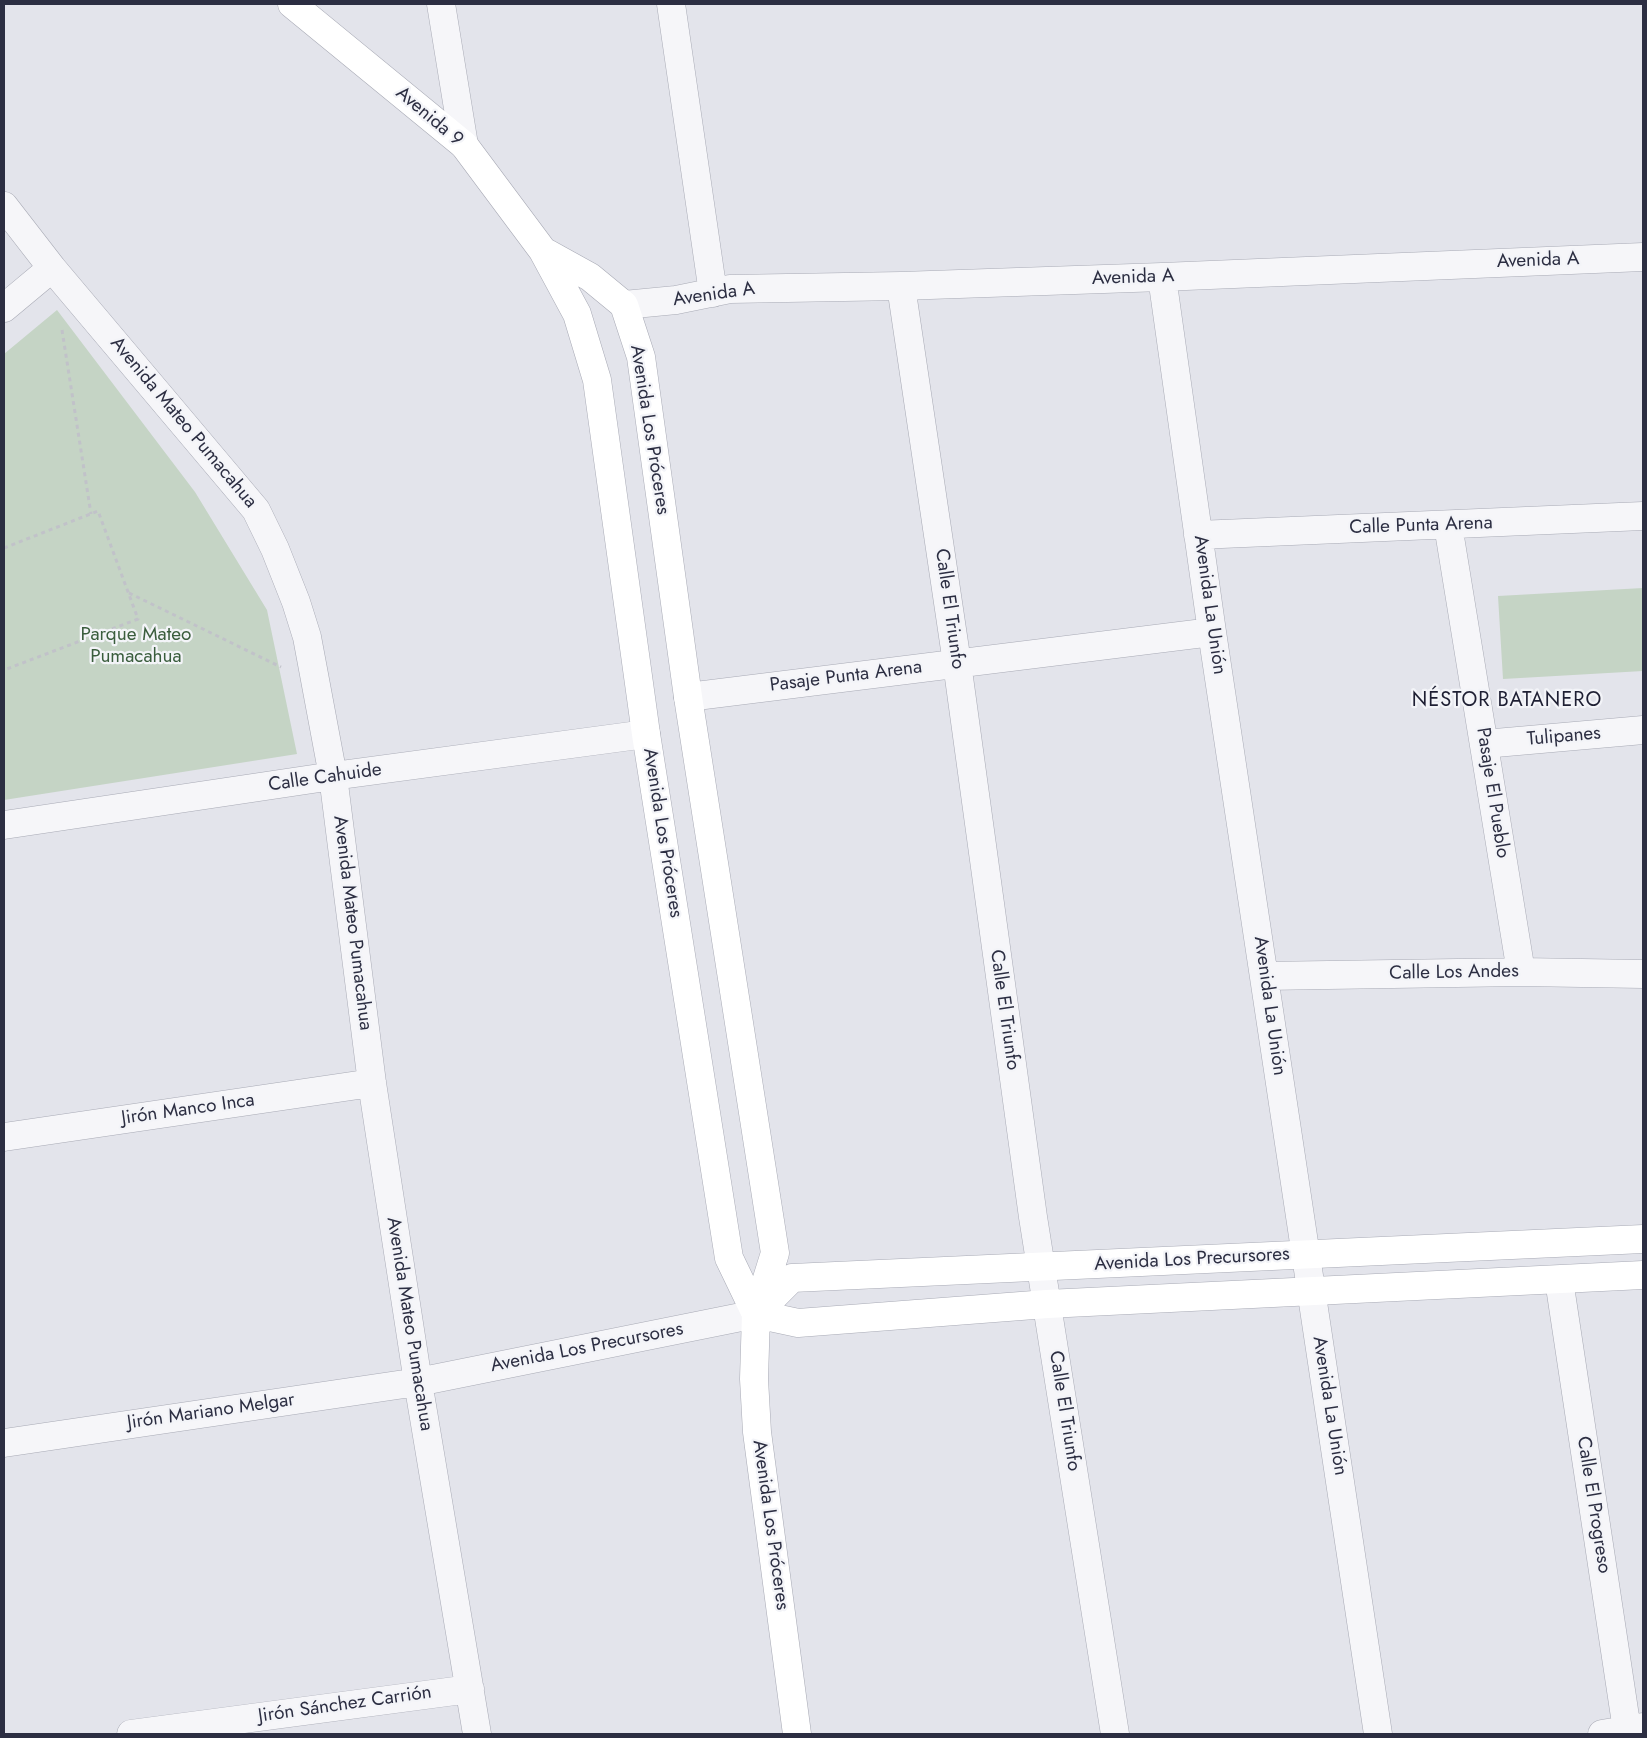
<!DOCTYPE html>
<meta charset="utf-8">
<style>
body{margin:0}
#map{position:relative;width:1647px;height:1738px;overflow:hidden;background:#e3e4eb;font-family:Jost,sans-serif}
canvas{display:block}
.frame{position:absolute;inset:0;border:5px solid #2c2e42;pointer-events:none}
</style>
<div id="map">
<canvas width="1647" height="1738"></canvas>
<div class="frame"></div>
</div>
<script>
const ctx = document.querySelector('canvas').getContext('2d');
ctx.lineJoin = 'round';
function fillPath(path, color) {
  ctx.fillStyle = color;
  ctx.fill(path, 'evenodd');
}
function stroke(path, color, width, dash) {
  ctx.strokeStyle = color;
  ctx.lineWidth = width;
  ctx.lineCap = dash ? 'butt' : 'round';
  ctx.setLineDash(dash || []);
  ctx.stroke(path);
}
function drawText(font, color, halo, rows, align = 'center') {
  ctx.font = font + ' Jost,sans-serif';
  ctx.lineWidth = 4.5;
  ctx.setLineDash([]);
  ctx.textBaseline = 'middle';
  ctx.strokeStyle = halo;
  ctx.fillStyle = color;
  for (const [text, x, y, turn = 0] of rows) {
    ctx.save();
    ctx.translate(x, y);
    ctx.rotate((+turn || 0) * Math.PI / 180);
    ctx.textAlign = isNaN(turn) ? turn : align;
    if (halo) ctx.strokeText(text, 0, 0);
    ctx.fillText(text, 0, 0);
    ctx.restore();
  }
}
fillPath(new Path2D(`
 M 57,310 L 195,492 L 267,610 L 297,754 L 4,800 L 4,354 Z
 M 1643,588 L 1643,671 L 1503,679 L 1498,596 Z`), '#c5d4c5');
const street = new Path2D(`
 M 441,4 L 464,145
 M 671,4 L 713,293
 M 4,206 L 52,268 L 256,510 L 275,549 L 296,602 L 307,637 L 333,776 L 372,1083 L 418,1382 L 477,1734
 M 1162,277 L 1212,632 L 1378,1734
 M 901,286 L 957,663 L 1033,1217 L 1115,1734
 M 624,305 L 676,300 L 730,289 L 901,286 L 1162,277 L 1643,257
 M 4,308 L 52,268
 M 1448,525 L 1521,972
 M 1198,535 L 1643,516
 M 688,697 L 1212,632
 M 1484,744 L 1643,730
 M 4,825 L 333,776 L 646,734
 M 1264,976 L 1521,972 L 1643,974
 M 4,1137 L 372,1083
 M 1559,1280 L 1627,1730
 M 4,1443 L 418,1382 L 756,1314
 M 131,1734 L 470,1689
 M 1602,1734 L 1643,1727`);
const secondary = new Path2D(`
 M 292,4 L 464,145 L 543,251 L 577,314 L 597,380 L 646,734 L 729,1258 L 756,1314
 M 543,251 L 590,277 L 624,305 L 641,357 L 688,697 L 775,1253 L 756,1314 L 754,1379 L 757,1432 L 797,1734
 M 758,1312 L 792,1278 L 1643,1239
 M 756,1314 L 798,1323 L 1047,1304 L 1643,1275`);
stroke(street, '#a8aab5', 29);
stroke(secondary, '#a8aab5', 29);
stroke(new Path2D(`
 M 62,330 L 91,514
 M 4,548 L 98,511 L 138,619 L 4,670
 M 129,593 L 281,667`), '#c1c2c9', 3, [4, 4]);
stroke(street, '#f6f6f9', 28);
stroke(secondary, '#fff', 28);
drawText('19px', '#2c2e42', '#f3f4f8', [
 ["Avenida 9",429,117,40],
 ["Avenida A",1538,261,-2],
 ["Avenida A",1133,278,-2],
 ["Avenida A",714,295,-8],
 ["Avenida Mateo Pumacahua",183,423,50],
 ["Avenida Los Próceres",649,430,81],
 ["Calle Punta Arena",1421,526,-2],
 ["Avenida La Unión",1209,605,82],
 ["Calle El Triunfo",949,609,82],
 ["Pasaje Punta Arena",846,677,-7],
 ["Tulipanes",1564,737,-5],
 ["Calle Cahuide",325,778,-8],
 ["Pasaje El Pueblo",1492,793,81],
 ["Avenida Los Próceres",662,833,81],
 ["Avenida Mateo Pumacahua",352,923,83],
 ["Calle Los Andes",1454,973,-1],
 ["Avenida La Unión",1269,1006,82],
 ["Calle El Triunfo",1004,1010,82],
 ["Jirón Manco Inca",188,1110,-8],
 ["Avenida Los Precursores",1192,1260,-3],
 ["Avenida Mateo Pumacahua",409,1324,81],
 ["Avenida Los Precursores",587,1348,-11],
 ["Avenida La Unión",1329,1406,81],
 ["Calle El Triunfo",1064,1411,81],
 ["Jirón Mariano Melgar",211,1412,-8],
 ["Calle El Progreso",1593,1505,81],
 ["Avenida Los Próceres",770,1525,82],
 ["Jirón Sánchez Carrión",345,1705,-8]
]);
drawText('19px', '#3a5d3d', '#f3f4f8', [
 ["Parque Mateo",136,635],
 ["Pumacahua",136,657]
]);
ctx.letterSpacing = '1px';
drawText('20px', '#1e1f33', '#f3f4f8', [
 ["NÉSTOR BATANERO",1507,701]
]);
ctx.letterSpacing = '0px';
</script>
